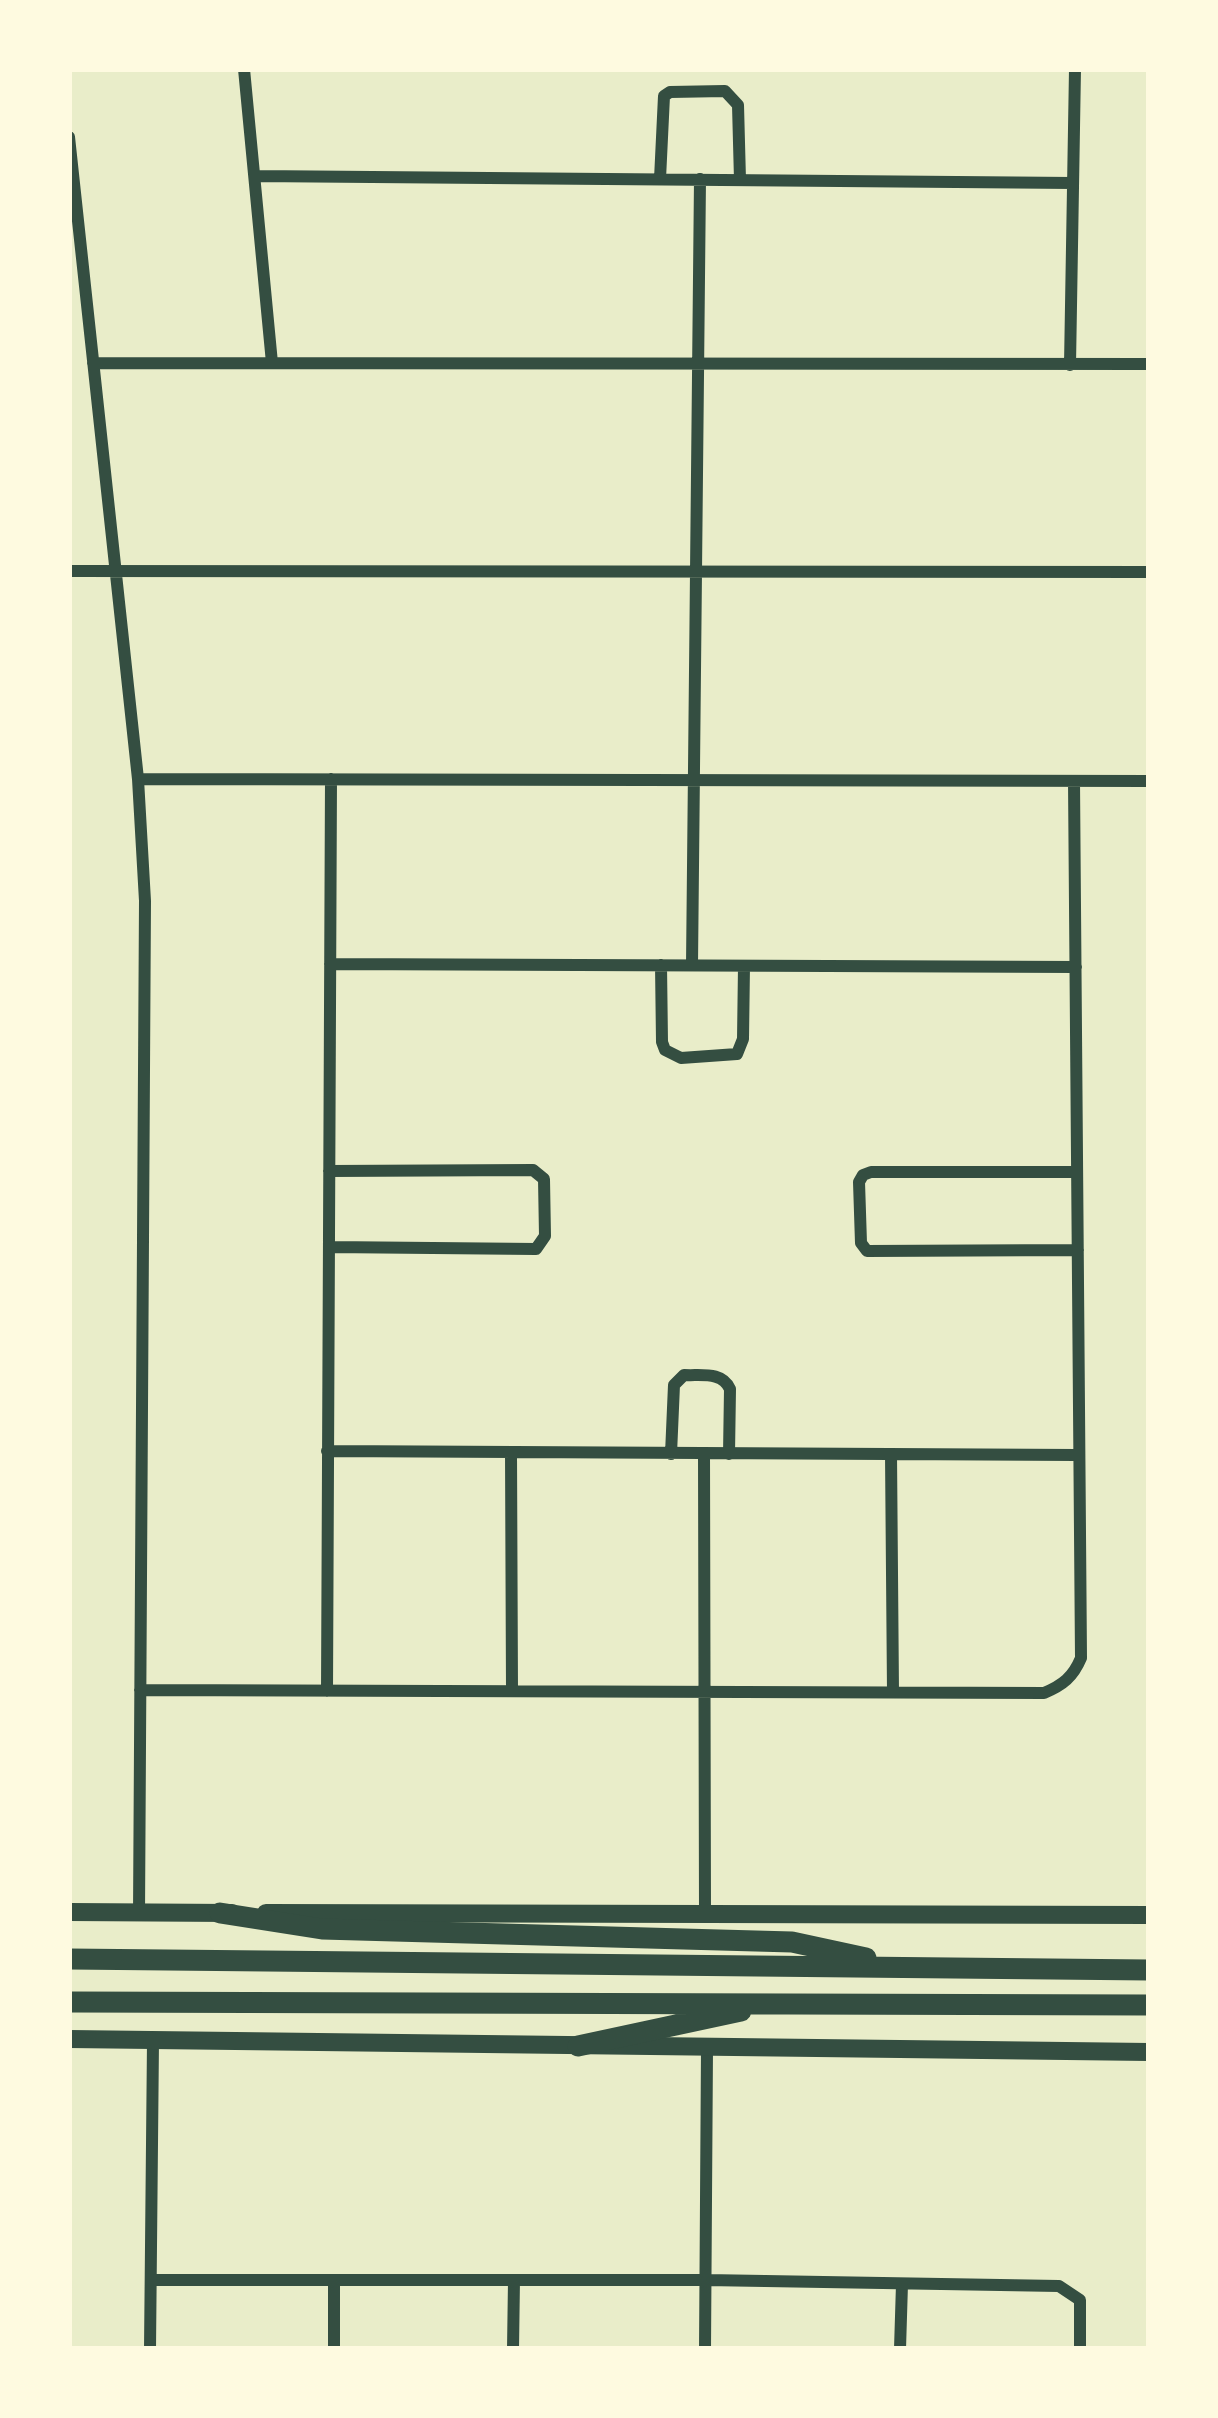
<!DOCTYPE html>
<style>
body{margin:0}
#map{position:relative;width:1218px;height:2418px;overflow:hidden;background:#e9edc9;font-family:Lato,sans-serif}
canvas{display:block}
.frame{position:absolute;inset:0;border:72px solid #fefae0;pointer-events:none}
</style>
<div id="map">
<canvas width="1218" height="2418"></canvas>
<div class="frame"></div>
</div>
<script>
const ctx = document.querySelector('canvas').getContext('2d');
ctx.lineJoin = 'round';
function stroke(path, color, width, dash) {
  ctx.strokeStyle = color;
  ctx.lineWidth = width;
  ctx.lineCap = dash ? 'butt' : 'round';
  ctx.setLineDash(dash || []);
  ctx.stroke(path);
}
stroke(new Path2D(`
 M 244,69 L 272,363
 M 69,137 L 138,779 L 145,901 L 139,1912
 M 255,176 L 1073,183
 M 660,179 L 664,96 L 670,92 L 725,91 L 738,105 L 740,180
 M 93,363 L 1149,364
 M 1070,365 L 1075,69
 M 69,571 L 1149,572
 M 138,779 L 1149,781
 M 330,964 L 1076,967
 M 661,965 L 662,1042 L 665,1050 L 681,1058 L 737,1054 L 743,1039 L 744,966
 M 692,965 L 700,179
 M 1077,1172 L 871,1172 L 863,1175 L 859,1182 L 861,1243 L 867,1251 L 1078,1250
 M 329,1247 L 536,1249 L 545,1236 L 544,1179 L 533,1170 L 329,1171
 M 327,1451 L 1076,1455
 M 511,1452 L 512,1691
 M 671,1454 L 674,1385 L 684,1375 C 701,1376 722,1371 730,1389 L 729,1454
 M 704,1454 L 705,1914
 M 891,1454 L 893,1692
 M 140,1690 L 1044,1693 C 1063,1685 1073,1677 1081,1658 L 1074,781
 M 327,1691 L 331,779
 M 151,2280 L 706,2280 L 1059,2286 L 1080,2300 L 1080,2349
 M 150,2349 L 153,2041
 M 334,2349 L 334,2280
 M 513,2349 L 514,2280
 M 705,2349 L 707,2049
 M 900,2349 L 902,2284`), '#344e41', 12);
stroke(new Path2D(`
 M 69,1912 L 232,1913
 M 266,1913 L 1149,1915
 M 69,2039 L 1149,2052`), '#344e41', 18);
stroke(new Path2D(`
 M 220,1913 L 322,1929 L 792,1942 L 866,1958
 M 69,1959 L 1149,1970
 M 69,2002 L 1149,2005
 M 578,2046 L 741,2011`), '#344e41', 21);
</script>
